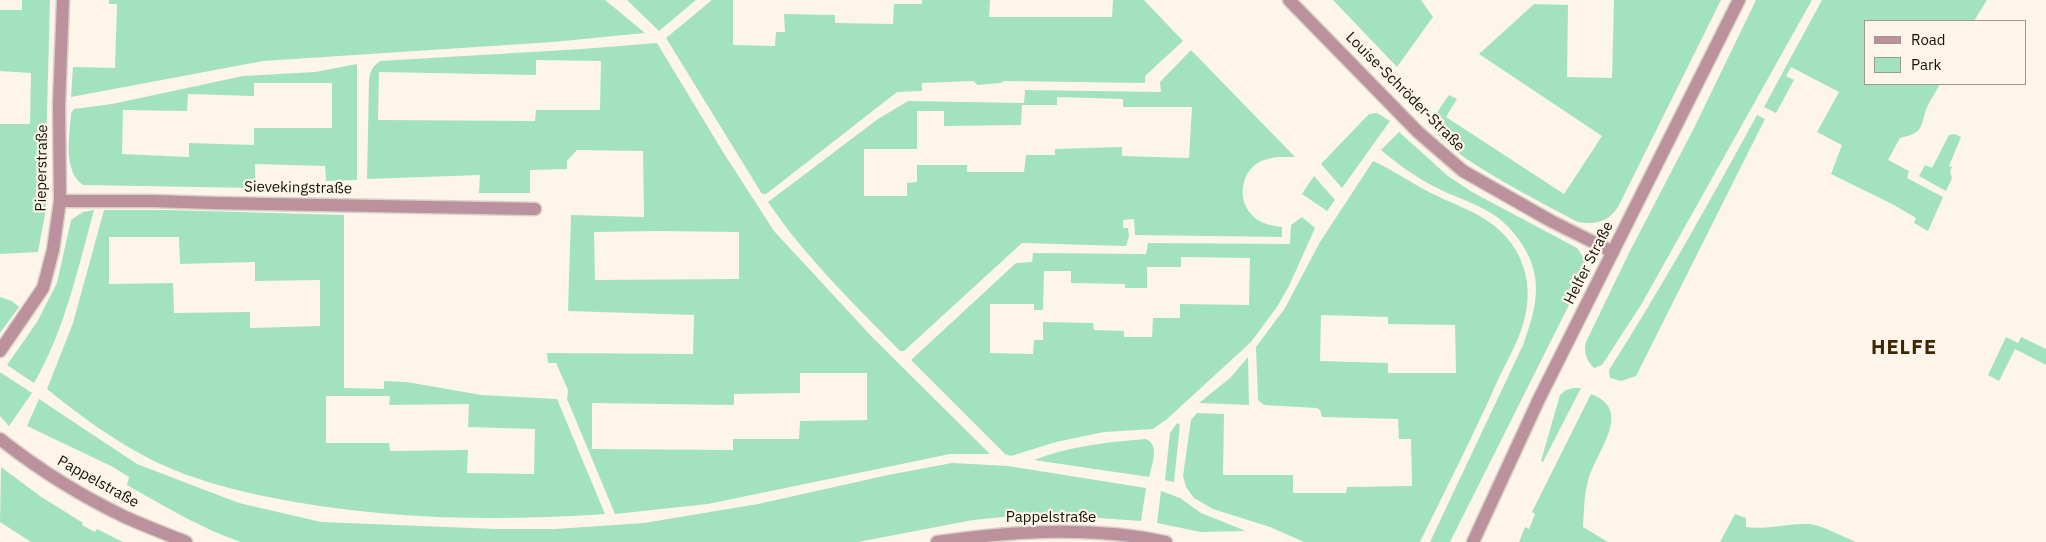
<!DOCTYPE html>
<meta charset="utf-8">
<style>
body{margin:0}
#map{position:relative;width:2046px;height:542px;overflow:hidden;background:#fdf5e9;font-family:"IBM Plex Sans",sans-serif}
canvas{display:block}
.legend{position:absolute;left:1864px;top:20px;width:162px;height:65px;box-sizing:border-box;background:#fdf5e9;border:1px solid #a1998e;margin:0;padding:6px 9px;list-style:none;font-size:15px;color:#161006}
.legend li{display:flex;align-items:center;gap:10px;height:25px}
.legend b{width:25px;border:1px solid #a1998e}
</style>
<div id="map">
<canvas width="2046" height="542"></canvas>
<ul class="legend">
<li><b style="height:6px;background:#ba919c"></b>Road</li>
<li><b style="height:14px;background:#a3e2bf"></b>Park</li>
</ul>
</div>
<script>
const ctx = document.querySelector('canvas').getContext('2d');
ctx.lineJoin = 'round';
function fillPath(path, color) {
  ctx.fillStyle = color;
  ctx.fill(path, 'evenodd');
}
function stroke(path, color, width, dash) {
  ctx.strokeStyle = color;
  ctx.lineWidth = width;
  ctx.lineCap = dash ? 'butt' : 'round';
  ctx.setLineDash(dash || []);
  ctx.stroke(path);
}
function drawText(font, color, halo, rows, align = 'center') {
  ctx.font = font + ' "IBM Plex Sans",sans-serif';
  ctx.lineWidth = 4.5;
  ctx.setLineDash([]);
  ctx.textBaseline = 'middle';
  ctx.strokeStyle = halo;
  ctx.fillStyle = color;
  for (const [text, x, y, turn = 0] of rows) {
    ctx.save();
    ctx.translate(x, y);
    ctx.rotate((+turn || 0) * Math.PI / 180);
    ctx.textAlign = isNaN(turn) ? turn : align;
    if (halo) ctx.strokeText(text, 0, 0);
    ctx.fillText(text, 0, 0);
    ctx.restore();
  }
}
fillPath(new Path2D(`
 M 22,0 L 50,0 L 46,149 L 46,209 L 38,252 L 0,254 L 0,124 L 30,124 L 31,73 L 0,71 L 0,10 L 22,10 Z
 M 109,0 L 605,0 L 645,33 L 553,42 L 263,61 L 71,97 L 73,67 L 115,68 L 117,4 L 109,4 Z
 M 627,0 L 696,0 L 659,31 Z
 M 712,0 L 733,0 L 733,45 L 775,46 L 776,32 L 785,32 L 784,14 L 835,15 L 835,23 L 893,24 L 894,4 L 922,4 L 922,0 L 990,0 L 989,17 L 1112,17 L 1113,0 L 1144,0 L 1183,41 L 1145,76 L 1145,83 L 1004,81 L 1000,83 L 978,85 L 973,81 L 922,83 L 922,91 L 897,92 L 774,188 L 766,194 L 762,194 L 666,38 Z
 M 1333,0 L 1421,0 L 1433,17 L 1397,67 Z
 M 1614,0 L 1721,0 L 1618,207 C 1608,222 1595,225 1578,222 C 1552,208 1442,153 1435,129 C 1431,117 1443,104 1449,95 L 1457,99 L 1446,117 L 1564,194 L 1602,136 L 1479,54 L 1534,4 L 1568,5 L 1567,77 L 1612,78 Z
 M 1756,0 L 1812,0 L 1641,305 L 1602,365 L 1594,368 C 1587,361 1583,352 1586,342 L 1629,253 L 1695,126 Z
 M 1822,0 L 1987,0 L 1974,21 L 1865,21 L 1865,84 L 1940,84 C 1936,91 1932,98 1928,105 C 1919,125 1927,132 1900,138 L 1888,160 L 1909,171 L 1907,178 L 1943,197 L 1928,231 L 1914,223 L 1916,218 L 1892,204 L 1831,174 L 1842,145 L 1817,132 L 1839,92 L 1791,67 L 1786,76 L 1794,80 L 1776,113 L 1764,107 Z
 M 657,43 L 723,152 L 774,231 L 872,337 L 990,454 L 950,454 L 708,504 L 615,514 L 567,399 L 568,390 L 556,363 L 548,363 L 547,353 L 693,354 L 694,315 L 568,311 L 571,215 L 644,217 L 643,151 L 577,150 L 567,161 L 567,169 L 530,170 L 530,193 L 479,193 L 480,175 L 367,179 L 369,81 C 370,71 372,67 380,61 L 582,49 ZM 536,60 L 601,61 L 600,110 L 536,110 L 535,121 L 378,120 L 379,72 L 536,75 ZM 658,231 L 739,232 L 739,279 L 595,280 L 594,232 ZM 800,373 L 867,373 L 867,420 L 800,421 L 799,439 L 733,439 L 733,450 L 592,449 L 592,403 L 734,405 L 734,394 L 800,393 Z
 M 1191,50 L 1295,157 C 1285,157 1274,156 1264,160 C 1242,167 1236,198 1251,214 C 1258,223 1271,226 1282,227 L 1282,237 L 1135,235 L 1134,219 L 1123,220 L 1123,228 L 1128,228 L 1129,236 L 1126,246 L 1022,243 L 904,351 L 900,351 C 853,303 806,258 768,202 L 878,119 L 908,101 L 1024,103 L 1025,90 L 1161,92 L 1160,82 ZM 1057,97 L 1123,99 L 1123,107 L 1192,107 L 1189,158 L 1122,156 L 1122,147 L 1055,149 L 1055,155 L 1026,155 L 1024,172 L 967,172 L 967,165 L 917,165 L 917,182 L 907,183 L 907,196 L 864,196 L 864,149 L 917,149 L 917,111 L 944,111 L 944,126 L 1021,125 L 1022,105 L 1057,105 Z
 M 357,64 L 357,180 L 326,181 L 325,166 L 255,164 L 255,188 L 83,185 C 62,170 70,135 71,113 L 74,109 L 112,104 L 243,76 L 315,72 ZM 254,83 L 332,83 L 332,128 L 254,128 L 254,145 L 189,143 L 189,157 L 122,154 L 123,110 L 187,111 L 188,94 L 254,96 Z
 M 1377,113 L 1390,121 L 1342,188 L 1321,164 L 1369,114 Z
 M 1757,115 L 1765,119 L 1636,376 L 1621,381 L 1610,378 L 1609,370 C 1662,287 1710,201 1757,115 Z
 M 1399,132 L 1448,176 L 1472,192 L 1577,248 C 1583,256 1587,263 1585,273 L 1450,542 L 1430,542 L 1523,345 C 1538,304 1545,273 1516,236 C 1510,228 1502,220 1494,215 C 1476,203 1454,197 1435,187 C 1415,177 1398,164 1381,150 Z
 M 1954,134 L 1961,137 L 1949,166 L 1952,167 L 1950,171 L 1952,178 L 1946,191 L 1919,176 L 1925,165 L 1932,168 L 1949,135 Z
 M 1373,161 C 1393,170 1410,182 1429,192 C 1456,206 1487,214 1507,238 C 1525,259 1531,285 1526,312 C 1522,336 1507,360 1497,382 C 1473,436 1446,489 1420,542 L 1304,542 L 1270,527 L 1213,509 L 1194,498 L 1186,487 L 1183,476 L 1191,420 L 1197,413 L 1224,414 L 1223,475 L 1293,475 L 1293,493 L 1346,493 L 1347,487 L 1412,486 L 1411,439 L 1399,439 L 1398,419 L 1322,417 L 1320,410 L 1317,408 L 1264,405 L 1258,400 L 1256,347 L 1285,308 L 1320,242 ZM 1321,315 L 1388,317 L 1388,324 L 1455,325 L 1456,373 L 1388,373 L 1388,363 L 1320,361 Z
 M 1314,176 L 1335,200 L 1327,211 L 1302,194 Z
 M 94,210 C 78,268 65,330 34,383 L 7,365 L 37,322 L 57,283 L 71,220 L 83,212 Z
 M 104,210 L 167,210 L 344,215 L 344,388 L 384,389 L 384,381 L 407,382 L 481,395 L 557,399 L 605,514 C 501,521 398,520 295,502 C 245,493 196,482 150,459 C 113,440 79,415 47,389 L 73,323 ZM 179,237 L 180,264 L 255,262 L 255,281 L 320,280 L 320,326 L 250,328 L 250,312 L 174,313 L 173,283 L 109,284 L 109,237 ZM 326,396 L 390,396 L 389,405 L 469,404 L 468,427 L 535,429 L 534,474 L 467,473 L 468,450 L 390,451 L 389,443 L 326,443 Z
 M 1302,217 L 1315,228 L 1289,286 L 1277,307 L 1251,342 L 1167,419 L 1153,429 L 1104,432 L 1056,442 L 1011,456 L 1005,454 L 911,360 L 1016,263 L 1032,262 L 1033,253 L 1146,254 L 1148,243 L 1290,244 L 1291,225 ZM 1181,257 L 1250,258 L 1249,305 L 1180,304 L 1180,318 L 1153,318 L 1152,337 L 1124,337 L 1124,331 L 1094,330 L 1093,323 L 1043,322 L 1043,340 L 1034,340 L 1033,354 L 990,353 L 990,304 L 1034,304 L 1034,310 L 1043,310 L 1044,271 L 1071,271 L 1071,283 L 1125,284 L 1125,288 L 1147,288 L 1147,267 L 1181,267 Z
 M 0,297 L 12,301 L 19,307 L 0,333 Z
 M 2006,337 L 2018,343 L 2021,337 L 2046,349 L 2046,365 L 2015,349 L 1999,381 L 1988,375 Z
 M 1248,357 L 1249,405 L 1199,403 L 1230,378 Z
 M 0,372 L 32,393 L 9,426 L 0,416 Z
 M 1573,388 L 1581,388 L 1543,462 L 1541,461 L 1560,395 L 1566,390 Z
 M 1591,394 C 1635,410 1595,453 1588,481 C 1584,495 1584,512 1583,527 L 1608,542 L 1519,542 L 1525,527 L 1529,529 L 1535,514 L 1532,512 Z
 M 39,399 L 137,464 L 239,503 L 321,522 L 496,529 L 555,529 L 644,523 L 758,504 L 888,475 L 952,463 L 1008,466 L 1146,488 L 1141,521 L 1058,515 L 1013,516 L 973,520 L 858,542 L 241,542 C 200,528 164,506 127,485 L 129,477 L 113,467 L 27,426 Z
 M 1177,423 L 1180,425 L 1174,482 L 1165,480 L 1170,433 Z
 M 1146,439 C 1160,445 1152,465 1149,477 L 1034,460 C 1070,446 1108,442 1146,439 Z
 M 1,467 L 40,496 L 83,523 L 82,525 L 95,532 L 97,529 L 123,542 L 31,542 L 0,522 Z
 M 1161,491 L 1180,498 L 1201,513 L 1246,531 L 1201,532 L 1157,523 Z
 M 1735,514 L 1746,518 L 1746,527 C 1767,530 1787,523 1809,524 C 1822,525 1843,537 1856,542 L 1720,542 Z`), '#a3e2bf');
const minor = new Path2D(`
 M 1289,0 L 1418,132 L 1463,171 L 1551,221 L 1613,252
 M 60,201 L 152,201 L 215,203 L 535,209
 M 0,351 L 43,288 L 53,250 L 60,201 L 59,105 L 63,0
 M 0,439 C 38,469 81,496 125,517 C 145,526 166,534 186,542
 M 937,542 C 1012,531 1091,526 1166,542
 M 1473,542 L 1539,399 L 1739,0`);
stroke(minor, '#d8d0c5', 15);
stroke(minor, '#ba919c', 12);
drawText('15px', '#161006', '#fdf5e9', [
 ["Louise-Schröder-Straße",1405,92,45],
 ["Pieperstraße",42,168,-89],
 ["Sievekingstraße",298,188,1],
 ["Helfer Straße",1589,263,-63],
 ["Pappelstraße",98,482,29],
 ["Pappelstraße",1051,518]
]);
ctx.letterSpacing = '1px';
drawText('bold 20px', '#3f2603', '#fdf5e9', [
 ["HELFE",1904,348]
]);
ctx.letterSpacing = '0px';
</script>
